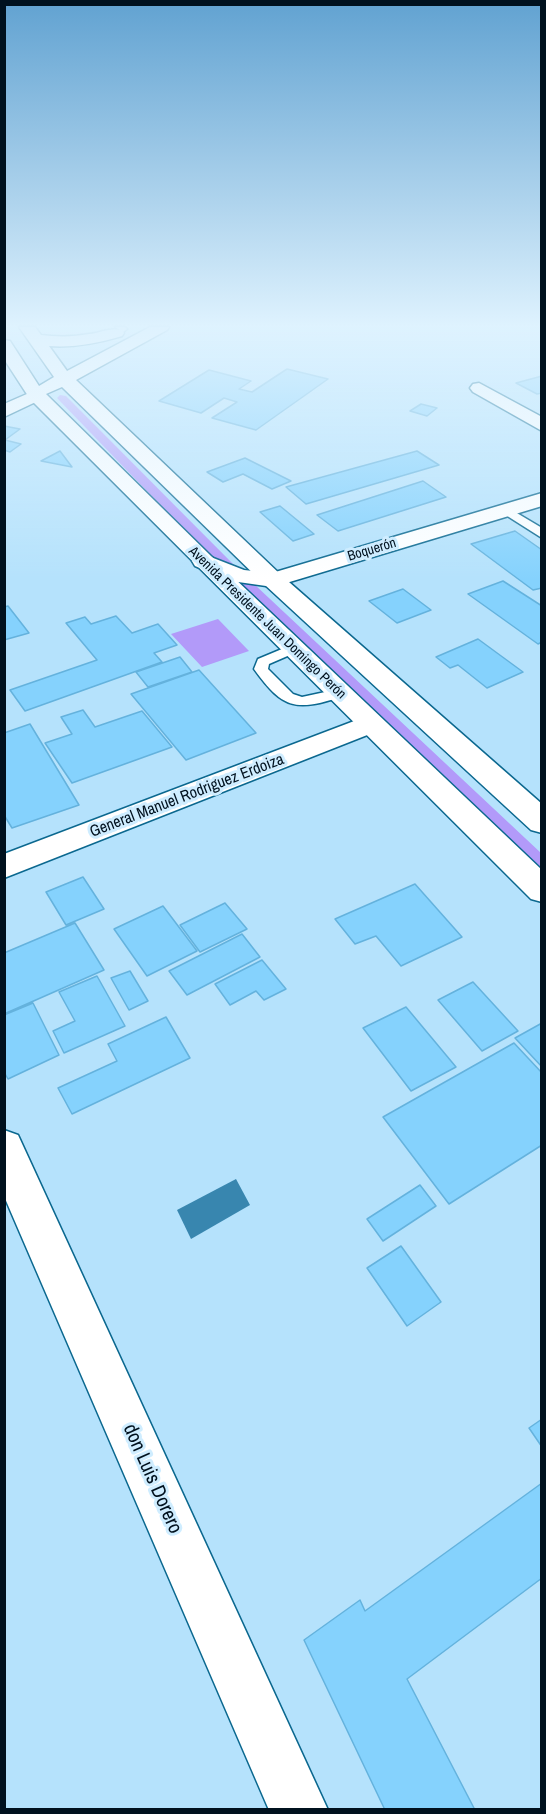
<!DOCTYPE html>
<meta charset="utf-8">
<style>
body{margin:0}
#map{position:relative;width:546px;height:1814px;overflow:hidden;background:#b5e2fc;font-family:"Archivo Narrow",sans-serif}
canvas{display:block}
.frame{position:absolute;inset:0;border:6px solid #00111e;pointer-events:none}
</style>
<div id="map">
<canvas width="546" height="1814"></canvas>
<div class="frame"></div>
</div>
<script>
const ctx = document.querySelector('canvas').getContext('2d');
ctx.lineJoin = 'round';
function fillPath(path, color) {
  ctx.fillStyle = color;
  ctx.fill(path, 'evenodd');
}
function stroke(path, color, width, dash) {
  ctx.strokeStyle = color;
  ctx.lineWidth = width;
  ctx.lineCap = dash ? 'butt' : 'round';
  ctx.setLineDash(dash || []);
  ctx.stroke(path);
}
function drawText(font, color, halo, rows, align = 'center') {
  ctx.font = font + ' "Archivo Narrow",sans-serif';
  ctx.lineWidth = 6;
  ctx.setLineDash([]);
  ctx.textBaseline = 'middle';
  ctx.strokeStyle = halo;
  ctx.fillStyle = color;
  for (const [text, x, y, turn = 0] of rows) {
    ctx.save();
    ctx.translate(x, y);
    ctx.rotate((+turn || 0) * Math.PI / 180);
    ctx.textAlign = isNaN(turn) ? turn : align;
    if (halo) ctx.strokeText(text, 0, 0);
    ctx.fillText(text, 0, 0);
    ctx.restore();
  }
}
fillPath(new Path2D(`
 M 60,395 L 66,396 L 238,569 L 541,853 L 541,869 L 225,572 L 57,398 Z
 M 218,619 L 249,651 L 202,667 L 171,634 Z`), '#b29af9');
fillPath(new Path2D(`
 M 236,1179 L 250,1205 L 191,1239 L 177,1210 Z`), '#3886af');
const building = new Path2D(`
 M 287,369 L 328,379 L 256,430 L 212,418 L 237,402 L 224,398 L 201,413 L 159,401 L 209,370 L 251,381 L 239,389 L 252,392 Z
 M 542,376 L 542,393 L 537,394 L 516,383 Z
 M 421,404 L 437,408 L 427,416 L 410,411 Z
 M 4,426 L 20,429 L 5,440 L 21,444 L 10,452 L 4,450 Z
 M 60,451 L 72,467 L 41,461 Z
 M 417,451 L 439,465 L 306,504 L 286,487 Z
 M 245,458 L 291,481 L 272,489 L 243,474 L 223,482 L 207,472 Z
 M 423,481 L 446,497 L 338,531 L 317,515 Z
 M 280,506 L 314,534 L 293,541 L 260,512 Z
 M 515,531 L 542,550 L 542,588 L 533,590 L 471,544 Z
 M 503,581 L 542,606 L 542,642 L 538,644 L 468,594 Z
 M 403,589 L 431,610 L 397,623 L 369,601 Z
 M 8,606 L 29,633 L 4,640 L 4,607 Z
 M 116,616 L 132,633 L 158,624 L 177,645 L 154,653 L 162,662 L 25,711 L 10,690 L 97,660 L 66,623 L 85,617 L 91,624 Z
 M 478,639 L 523,672 L 487,688 L 458,665 L 450,668 L 436,657 Z
 M 180,657 L 192,672 L 148,687 L 136,672 Z
 M 199,670 L 256,733 L 186,760 L 131,694 Z
 M 83,710 L 95,727 L 142,711 L 172,747 L 72,783 L 45,743 L 72,734 L 61,717 Z
 M 30,724 L 79,805 L 12,828 L 4,815 L 4,733 Z
 M 83,877 L 104,909 L 66,925 L 46,892 Z
 M 415,884 L 462,937 L 401,966 L 376,936 L 355,944 L 335,919 Z
 M 225,903 L 247,929 L 200,952 L 180,925 Z
 M 163,906 L 197,951 L 147,976 L 114,929 Z
 M 75,923 L 104,970 L 4,1014 L 4,953 Z
 M 242,934 L 260,957 L 187,995 L 169,971 Z
 M 262,960 L 286,989 L 264,1000 L 256,991 L 230,1005 L 215,984 Z
 M 130,971 L 148,1001 L 129,1010 L 111,978 Z
 M 97,976 L 125,1026 L 64,1053 L 53,1031 L 75,1021 L 59,992 Z
 M 473,982 L 518,1031 L 482,1051 L 438,1000 Z
 M 33,1003 L 59,1055 L 8,1079 L 4,1072 L 4,1015 Z
 M 406,1007 L 456,1067 L 411,1091 L 363,1028 Z
 M 166,1017 L 190,1058 L 72,1114 L 58,1088 L 117,1061 L 108,1044 Z
 M 542,1023 L 542,1067 L 515,1038 Z
 M 514,1043 L 542,1073 L 542,1145 L 449,1204 L 383,1117 Z
 M 420,1185 L 436,1206 L 383,1241 L 367,1219 Z
 M 401,1246 L 441,1302 L 407,1326 L 367,1268 Z
 M 542,1419 L 542,1447 L 529,1428 Z
 M 542,1483 L 542,1578 L 407,1679 L 475,1810 L 385,1810 L 304,1640 L 360,1600 L 365,1611 Z`);
fillPath(building, '#85d2fd');
stroke(building, '#64b2dd', 1.5);
const service = new Path2D(`
 M 115,327 L 125,327 L 127,329 L 123,332 Z
 M 505,506 L 542,528 L 542,538 L 501,512 L 501,508 Z
 M 294,644 L 299,645 L 301,648 L 299,651 L 269,664 L 268,669 L 293,694 L 302,697 L 339,689 L 346,693 L 344,696 C 297,711 284,711 254,669 L 258,659 Z`);
const minor = new Path2D(`
 M 479,383 L 542,417 L 542,431 L 473,392 L 470,388 L 473,384 Z
 M 542,493 L 542,506 L 273,587 L 231,581 L 195,566 L 192,561 L 195,556 L 203,554 L 244,570 L 272,573 Z
 M 370,715 L 380,718 L 384,724 L 380,730 L 4,878 L 4,854 Z
 M 4,1130 L 18,1135 L 328,1810 L 269,1810 L 4,1196 Z`);
const primary = new Path2D(`
 M 19,327 L 35,327 L 41,335 C 57,337 73,337 89,334 C 100,333 111,327 122,330 L 124,333 L 122,336 C 98,343 74,348 49,346 L 67,371 L 150,327 L 169,327 L 167,330 L 76,380 L 281,575 L 542,804 L 542,833 L 531,830 L 265,585 L 62,387 L 46,394 L 211,556 L 542,870 L 542,902 L 531,899 L 30,399 L 4,359 L 4,340 L 10,341 L 39,386 L 54,377 Z`);
const trunk = new Path2D(`
 M 36,390 L 42,391 L 45,395 L 42,399 L 4,417 L 4,404 Z`);
stroke(service, '#0b688f', 3);
stroke(minor, '#0b688f', 3);
stroke(primary, '#0b688f', 3);
stroke(trunk, '#0b688f', 3);
fillPath(service, '#fff');
fillPath(minor, '#fff');
fillPath(primary, '#fff');
fillPath(trunk, '#fff');
const sky = ctx.createLinearGradient(0, 0, 0, 580);
sky.addColorStop(0, '#61a2d1');
sky.addColorStop(0.56, '#def2fe');
sky.addColorStop(1, '#def2fe00');
ctx.fillStyle = sky;
ctx.fillRect(0, 0, 546, 580);
drawText('14px', '#00111e', '#cfedff', [
 ["Boquerón",372,550,-17],
 ["Avenida Presidente Juan Domingo Perón",267,623,44]
]);
drawText('16px', '#00111e', '#cfedff', [
 ["General Manuel Rodriguez Erdoiza",187,796,-21]
]);
drawText('20px', '#00111e', '#cfedff', [
 ["don Luis Dorero",152,1479,66]
]);
</script>
